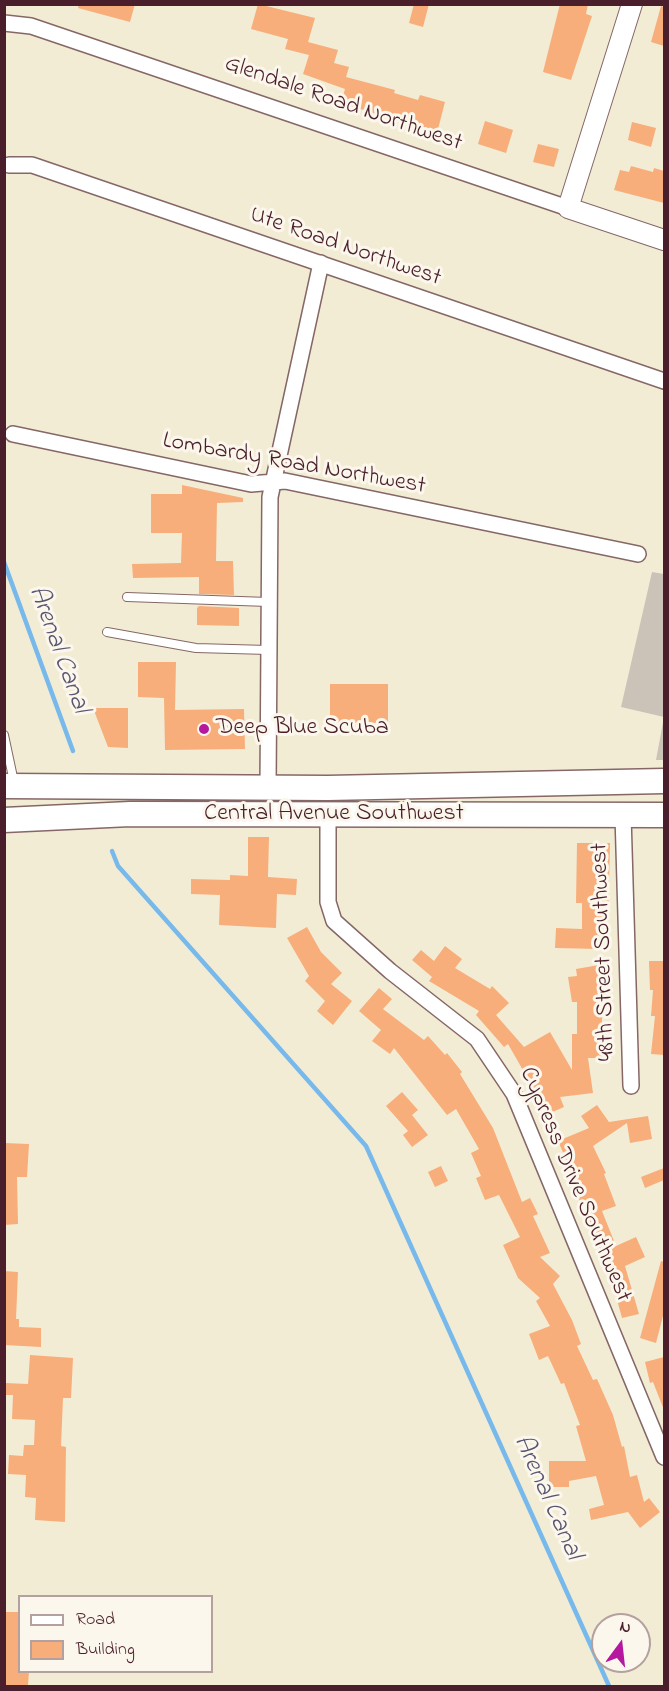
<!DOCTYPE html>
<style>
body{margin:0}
#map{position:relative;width:669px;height:1691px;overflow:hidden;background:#f3ecd5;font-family:"Indie Flower",sans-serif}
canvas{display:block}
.frame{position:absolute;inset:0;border:6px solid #4a1f2b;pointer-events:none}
.legend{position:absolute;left:18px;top:1595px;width:195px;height:78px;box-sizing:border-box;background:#fbf7ec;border:2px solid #b4a19f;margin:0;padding:8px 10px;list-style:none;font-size:18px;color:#4a1f2b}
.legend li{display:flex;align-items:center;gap:12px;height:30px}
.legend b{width:30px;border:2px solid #b4a19f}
.north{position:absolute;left:591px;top:1613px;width:60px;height:60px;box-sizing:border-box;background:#fbf7ec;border:2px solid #b4a19f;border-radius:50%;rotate:15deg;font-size:16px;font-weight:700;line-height:24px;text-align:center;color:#4a1f2b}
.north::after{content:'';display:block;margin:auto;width:21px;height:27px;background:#b5179e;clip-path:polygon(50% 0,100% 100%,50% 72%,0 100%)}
</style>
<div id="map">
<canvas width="669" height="1691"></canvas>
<div class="frame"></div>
<ul class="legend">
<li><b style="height:8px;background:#fff"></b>Road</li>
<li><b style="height:16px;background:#f7ae7a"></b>Building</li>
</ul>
<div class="north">N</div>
</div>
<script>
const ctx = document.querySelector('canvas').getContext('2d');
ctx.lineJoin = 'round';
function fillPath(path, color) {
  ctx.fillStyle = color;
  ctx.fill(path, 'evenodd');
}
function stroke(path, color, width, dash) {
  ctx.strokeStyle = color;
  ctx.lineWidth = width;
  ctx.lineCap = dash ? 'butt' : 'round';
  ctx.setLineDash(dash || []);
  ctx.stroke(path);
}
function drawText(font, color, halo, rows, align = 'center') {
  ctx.font = font + ' "Indie Flower",sans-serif';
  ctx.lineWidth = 6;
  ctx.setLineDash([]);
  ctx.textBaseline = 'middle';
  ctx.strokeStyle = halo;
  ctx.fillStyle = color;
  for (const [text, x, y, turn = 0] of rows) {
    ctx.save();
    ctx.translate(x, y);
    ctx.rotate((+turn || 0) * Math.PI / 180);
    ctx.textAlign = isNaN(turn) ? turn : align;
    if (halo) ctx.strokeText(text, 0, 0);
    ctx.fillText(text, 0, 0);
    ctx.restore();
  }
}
fillPath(new Path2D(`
 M 652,572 L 664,574 L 664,760 L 656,760 L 664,717 L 621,707 Z`), '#cbc2b8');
stroke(new Path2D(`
 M 4,562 L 73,751
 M 112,851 L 118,866 L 366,1146 L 609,1686`), '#78b9ec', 4.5);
fillPath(new Path2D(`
 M 79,4 L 135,4 L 130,22 L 78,8 Z
 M 258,4 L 315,18 L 308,42 L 338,50 L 334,63 L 349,67 L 346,77 L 395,90 L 394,93 L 418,100 L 420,95 L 445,102 L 437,133 L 341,103 L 345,89 L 303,74 L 309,55 L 285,49 L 288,39 L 251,29 Z
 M 414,4 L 429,4 L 423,27 L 409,23 Z
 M 560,4 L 588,4 L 586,14 L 592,16 L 571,80 L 543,72 Z
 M 661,6 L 664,7 L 664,46 L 651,42 Z
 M 485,121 L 513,130 L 506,153 L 478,144 Z
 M 632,122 L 656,128 L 651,147 L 628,140 Z
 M 538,144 L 559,149 L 554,167 L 533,162 Z
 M 631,166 L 653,172 L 654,168 L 664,171 L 664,203 L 614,190 L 620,170 L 629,172 Z
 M 182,485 L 243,498 L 243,502 L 217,503 L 216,561 L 233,561 L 234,595 L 199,594 L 199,577 L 133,578 L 132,564 L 181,563 L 182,533 L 151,533 L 151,494 L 182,494 Z
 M 199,606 L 239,608 L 239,626 L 197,625 L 197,608 Z
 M 138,662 L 176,662 L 175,710 L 244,709 L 245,749 L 165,750 L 164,698 L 138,697 Z
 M 330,684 L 388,684 L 388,723 L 330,723 Z
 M 93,708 L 128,708 L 128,748 L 108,747 Z
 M 248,837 L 269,837 L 268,877 L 297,879 L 296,895 L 277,894 L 276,928 L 219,925 L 220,895 L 191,894 L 191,879 L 230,880 L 230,875 L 248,876 Z
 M 577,843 L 610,843 L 608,925 L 599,925 L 599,949 L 555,948 L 556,928 L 582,929 L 582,903 L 576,903 Z
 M 307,927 L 321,952 L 342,973 L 331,984 L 352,1001 L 333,1025 L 317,1011 L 325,1001 L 305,981 L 309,976 L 287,938 Z
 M 445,946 L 462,959 L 455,968 L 490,989 L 492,986 L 509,1003 L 496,1015 L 524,1047 L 550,1032 L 572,1070 L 572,1034 L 577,1034 L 577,1002 L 572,1002 L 568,977 L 577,976 L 576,969 L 599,965 L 602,981 L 602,1058 L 588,1058 L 593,1093 L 560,1097 L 564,1107 L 541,1117 L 531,1095 L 536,1093 L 508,1044 L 504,1047 L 476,1015 L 479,1011 L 429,981 L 432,977 L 412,960 L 421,950 L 434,961 Z
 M 649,961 L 664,961 L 664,1055 L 651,1054 L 655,1016 L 651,1016 L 653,990 L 650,990 Z
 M 379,988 L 392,999 L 383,1009 L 424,1040 L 428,1036 L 445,1055 L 447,1053 L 462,1072 L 460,1074 L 493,1128 L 522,1202 L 530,1198 L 538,1214 L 533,1216 L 550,1253 L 540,1257 L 560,1276 L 553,1284 L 572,1320 L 581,1344 L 577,1346 L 593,1380 L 597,1379 L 613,1415 L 622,1447 L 624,1446 L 630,1477 L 637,1475 L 644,1502 L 649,1498 L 660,1512 L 640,1528 L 628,1512 L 591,1520 L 589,1509 L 604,1505 L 596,1476 L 569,1481 L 569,1487 L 549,1487 L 549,1461 L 586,1461 L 576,1426 L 580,1425 L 564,1383 L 561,1384 L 548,1356 L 539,1360 L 529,1334 L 550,1326 L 536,1301 L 540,1298 L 518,1278 L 503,1245 L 520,1237 L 499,1195 L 485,1200 L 476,1178 L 481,1176 L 471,1153 L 479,1149 L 456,1109 L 447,1115 L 394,1048 L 390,1054 L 372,1041 L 381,1030 L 359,1011 Z
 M 402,1092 L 418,1110 L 412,1115 L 428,1135 L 412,1147 L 403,1135 L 408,1131 L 386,1106 Z
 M 597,1105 L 609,1122 L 648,1116 L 652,1139 L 630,1143 L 627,1123 L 593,1146 L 606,1173 L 604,1174 L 616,1206 L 602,1211 L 616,1246 L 636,1237 L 645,1257 L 625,1266 L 639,1314 L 622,1318 L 610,1274 L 565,1166 L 568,1164 L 558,1141 L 589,1128 L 581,1116 Z
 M 4,1143 L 29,1144 L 27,1177 L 17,1177 L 18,1224 L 4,1225 Z
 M 441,1166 L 448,1181 L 435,1187 L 428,1172 Z
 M 664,1168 L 664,1180 L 645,1188 L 641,1177 Z
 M 661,1261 L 664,1262 L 664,1312 L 656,1343 L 640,1338 Z
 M 4,1271 L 18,1272 L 16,1319 L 19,1319 L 19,1327 L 41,1328 L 41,1347 L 4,1345 Z
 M 30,1355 L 73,1358 L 71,1398 L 63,1398 L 61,1446 L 66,1447 L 65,1522 L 35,1520 L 36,1498 L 25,1497 L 26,1475 L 8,1474 L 9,1455 L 23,1456 L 24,1445 L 34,1445 L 35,1420 L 12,1419 L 13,1395 L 5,1395 L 5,1383 L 28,1384 Z
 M 664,1357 L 664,1410 L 653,1382 L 650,1383 L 645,1362 Z
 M 4,1612 L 20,1612 L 20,1671 L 29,1671 L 28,1686 L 4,1686 Z`), '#f7ae7a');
const service = new Path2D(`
 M 127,597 L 268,602
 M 107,632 L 196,648 L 268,650
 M 4,735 L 14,782`);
const minor = new Path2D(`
 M 4,23 L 31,26 L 568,208
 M 9,165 L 32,165 L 664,381
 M 13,434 L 251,484 L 285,481 L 638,554
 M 268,787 L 270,497 L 321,263
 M 328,814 L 328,902 L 334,921 L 390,971 L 477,1039 L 514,1094 L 664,1457
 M 623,815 L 631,1086`);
const tertiary = new Path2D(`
 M 632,4 L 568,208 L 664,240`);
const primary = new Path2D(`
 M 4,786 L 328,788 L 664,781
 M 4,820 L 130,814 L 664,815`);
stroke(service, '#856766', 10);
stroke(minor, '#856766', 18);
stroke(tertiary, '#856766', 22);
stroke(primary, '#856766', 27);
stroke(service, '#fff', 8);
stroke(minor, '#fff', 15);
stroke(tertiary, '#fff', 20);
stroke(primary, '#fff', 24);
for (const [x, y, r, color] of [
 [204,729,6,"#b5179e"]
]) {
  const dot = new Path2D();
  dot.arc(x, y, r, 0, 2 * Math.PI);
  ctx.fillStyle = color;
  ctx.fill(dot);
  stroke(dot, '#fbf7ec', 2);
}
drawText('24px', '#4a1f2b', '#fbf7ec', [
 ["Glendale Road Northwest",343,105,19],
 ["Ute Road Northwest",345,248,19],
 ["Lombardy Road Northwest",294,465,10],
 ["Central Avenue Southwest",334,815],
 ["48th Street Southwest",605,952,-92],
 ["Cypress Drive Southwest",574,1185,67]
]);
drawText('24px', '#4a1f2b', '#fbf7ec', [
 ["Deep Blue Scuba",216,729]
], 'left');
drawText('italic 26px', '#5a556f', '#fbf7ec', [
 ["Arenal Canal",57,650,70],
 ["Arenal Canal",546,1498,66]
]);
</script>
